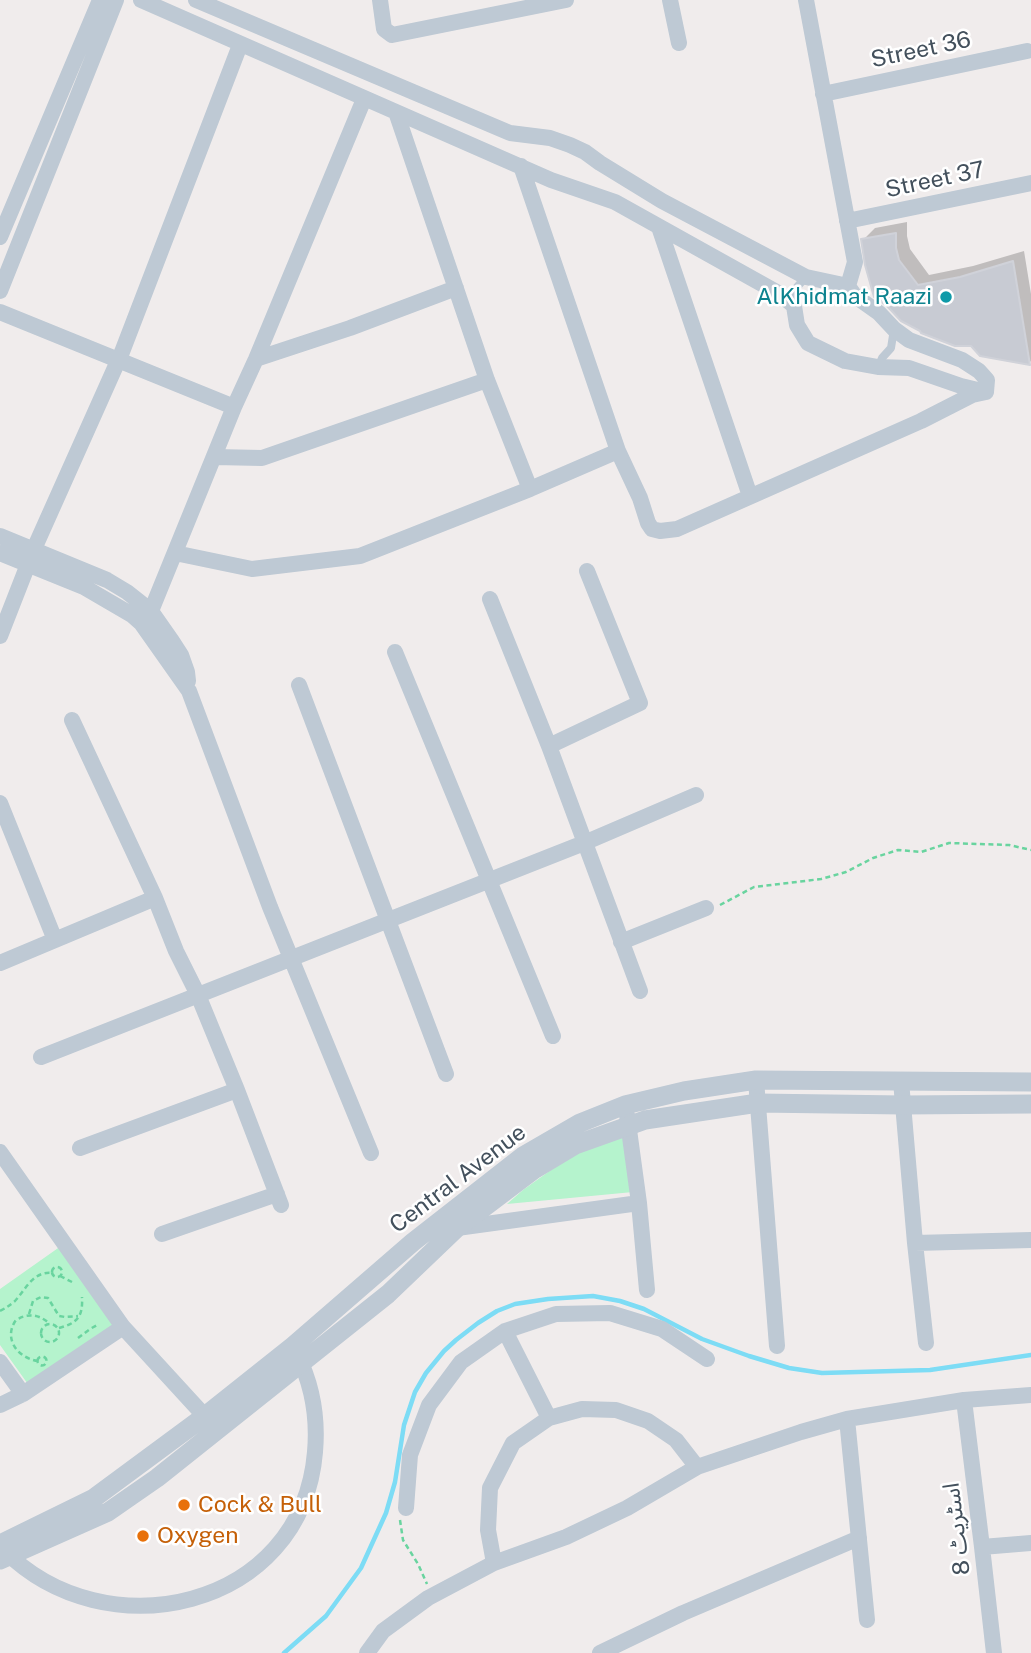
<!DOCTYPE html>
<meta charset="utf-8">
<style>
body{margin:0}
canvas{display:block;background:#f0ecec}
</style>
<canvas width="1031" height="1653"></canvas>
<script>
const ctx = document.querySelector('canvas').getContext('2d');
ctx.lineJoin = 'round';
function fillPath(path, color) {
  ctx.fillStyle = color;
  ctx.fill(path, 'evenodd');
}
function stroke(path, color, width, dash) {
  ctx.strokeStyle = color;
  ctx.lineWidth = width;
  ctx.lineCap = dash ? 'butt' : 'round';
  ctx.setLineDash(dash || []);
  ctx.stroke(path);
}
function drawText(font, color, halo, rows, align = 'center') {
  ctx.font = font + ' "Public Sans","Noto Sans Arabic",sans-serif';
  ctx.lineWidth = 5;
  ctx.setLineDash([]);
  ctx.textBaseline = 'middle';
  ctx.strokeStyle = halo;
  ctx.fillStyle = color;
  for (const [text, x, y, turn = 0] of rows) {
    ctx.save();
    ctx.translate(x, y);
    ctx.rotate((+turn || 0) * Math.PI / 180);
    ctx.textAlign = isNaN(turn) ? turn : align;
    if (halo) ctx.strokeText(text, 0, 0);
    ctx.fillText(text, 0, 0);
    ctx.restore();
  }
}
fillPath(new Path2D(`
 M 625,1131 L 633,1192 L 507,1204 L 523,1190 L 565,1160 Z
 M 61,1246 L 117,1326 L 30,1387 L 0,1345 L 0,1289 Z`), '#b5f3cd');
fillPath(new Path2D(`
 M 907,222 L 907,236 L 910,249 L 929,275 L 973,266 L 1024,251 L 1031,294 L 1031,361 L 1029,363 L 981,354 L 863,240 L 875,228 Z`), '#0003');
stroke(new Path2D(`
 M 284,1653 L 326,1616 L 361,1568 L 386,1513 L 395,1482 L 404,1425 L 415,1392 L 426,1373 L 444,1351 L 456,1340 L 478,1323 L 497,1311 L 515,1304 L 548,1299 L 593,1296 L 620,1301 L 644,1309 L 702,1339 L 749,1356 L 789,1368 L 822,1373 L 930,1370 L 1031,1355`), '#7ddcf5', 4.5);
const building = new Path2D(`
 M 896,233 L 896,248 L 899,260 L 918,285 L 960,277 L 1013,261 L 1030,365 L 980,356 L 971,346 L 955,346 L 921,333 L 920,331 L 901,321 L 887,306 L 874,297 L 865,265 L 861,239 Z`);
fillPath(building, '#c8cbd3');
stroke(building, '#d0d2d9', 2);
stroke(new Path2D(`
 M 720,905 L 754,887 L 821,879 L 846,872 L 873,858 L 898,850 L 921,852 L 949,843 L 1009,845 L 1031,850
 M52 1272a5 5 0 1 1 10 0a5 5 0 1 1-10 0Z
 M 60,1276 L 72,1282
 M 0,1311 C 6,1308 10,1305 15,1301 C 26,1289 33,1271 52,1273
 M 29,1314 L 33,1301 L 41,1297 L 48,1298 L 59,1316 L 65,1317 L 78,1316
 M41 1333a9 9 0 1 1 18 0a9 9 0 1 1-18 0Z
 M 59,1328 C 78,1323 83,1316 82,1297
 M 78,1338 L 90,1329 L 99,1324
 M37.5 1361a4.5 4.5 0 1 1 9 0a4.5 4.5 0 1 1-9 0Z
 M 38,1361 C 17,1358 3,1338 16,1320 C 28,1313 38,1314 49,1323
 M 400,1520 L 403,1540 L 418,1564 L 427,1584`), '#69d49f', 2.5, [5, 3.5]);
stroke(new Path2D(`
 M 794,306 L 797,287 L 806,277
 M 878,367 L 882,358 L 891,348 L 894,329`), '#bec9d4', 8);
stroke(new Path2D(`
 M 141,0 L 551,180 L 615,202 L 780,294 L 794,306 L 797,325 L 808,343 L 845,361 L 878,367 L 909,368 L 961,386 L 986,392 L 987,380 L 979,371 L 962,360 L 909,340 L 894,329 L 879,313 L 855,296 L 848,286 L 806,277 L 662,201 L 600,163 L 585,152 L 570,145 L 550,138 L 510,133 L 196,0
 M 380,0 L 384,29 L 392,35 L 566,0
 M 670,0 L 679,43
 M 806,0 L 855,262 L 848,286
 M 823,94 L 1027,51
 M 396,112 L 487,380 L 530,489
 M 847,221 L 1031,183
 M 659,227 L 750,496
 M 0,237 L 100,0
 M 0,291 L 116,0
 M 0,312 L 234,407
 M 256,359 L 350,328 L 456,288
 M 618,451 L 640,498 L 648,523 L 652,529 L 660,531 L 677,529 L 921,421 L 972,395 L 986,392
 M 215,457 L 262,458 L 487,380
 M 0,536 L 107,580 L 127,592 L 151,611 L 172,641 L 181,655 L 187,672 L 188,681
 M 0,553 L 84,587 L 132,615 L 141,623 L 189,691 L 270,907 L 371,1153
 M 175,553 L 252,569 L 360,556 L 530,489 L 618,451 L 521,166
 M 490,599 L 549,746 L 640,991
 M 151,611 L 234,407 L 256,359 L 364,99
 M 0,636 L 34,549 L 122,352 L 240,45
 M 395,652 L 553,1036
 M 299,685 L 446,1074
 M 72,720 L 155,898 L 176,951 L 198,995 L 237,1090 L 281,1205
 M 549,746 L 640,703 L 587,571
 M 0,803 L 55,940
 M 621,942 L 706,908
 M 0,963 L 155,898
 M 41,1057 L 584,843 L 696,795
 M 756,1080 L 777,1346
 M 901,1081 L 915,1243 L 926,1343
 M 627,1115 L 639,1203 L 647,1290
 M 80,1148 L 237,1090
 M 0,1152 L 123,1327 L 211,1423
 M 457,1228 L 639,1203
 M 162,1234 L 277,1194
 M 915,1243 L 1031,1240
 M 505,1331 L 549,1418
 M 0,1362 L 23,1394
 M 964,1400 L 982,1547 L 994,1653
 M 0,1405 L 23,1394 L 123,1327
 M 847,1419 L 867,1620
 M 406,1508 L 410,1455 L 429,1405 L 461,1362 L 505,1331 L 556,1314 L 610,1313 L 662,1329 L 707,1359
 M 982,1547 L 1031,1543
 M 3,1549 C 104,1653 302,1610 315,1452 C 318,1418 312,1384 297,1354
 M 494,1563 L 488,1530 L 490,1488 L 513,1443 L 549,1418 L 582,1409 L 616,1410 L 648,1421 L 676,1440 L 697,1467
 M 367,1653 L 383,1631 L 428,1598 L 494,1563 L 566,1537 L 627,1508 L 697,1467 L 801,1432 L 847,1419 L 964,1400 L 1031,1395
 M 600,1653 L 683,1613 L 859,1538`), '#bec9d4', 16);
stroke(new Path2D(`
 M 0,1544 L 94,1498 L 205,1416 L 293,1346 L 413,1242 L 523,1156 L 580,1123 L 625,1105 L 684,1091 L 756,1080 L 1031,1082
 M 0,1560 L 108,1512 L 157,1478 L 388,1294 L 457,1228 L 535,1169 L 575,1145 L 645,1120 L 758,1103 L 903,1105 L 1031,1104`), '#bec9d4', 19);
for (const [x, y, r, color] of [
 [946,297,7,"#0f9aa8"],
 [184,1505,7,"#e8710a"],
 [143,1536,7,"#e8710a"]
]) {
  const dot = new Path2D();
  dot.arc(x, y, r, 0, 2 * Math.PI);
  ctx.fillStyle = color;
  ctx.fill(dot);
  stroke(dot, '#fff', 2.5);
}
drawText('23px', '#43505c', '#fff', [
 ["Street 36",921,50,-12],
 ["Street 37",935,180,-12],
 ["Central Avenue",458,1179,-37],
 ["اسٹریٹ 8",957,1529,-97]
]);
drawText('23px', '#0d838f', '#fff', [
 ["AlKhidmat Raazi",932,297]
], 'right');
drawText('23px', '#c56008', '#fff', [
 ["Cock & Bull",198,1505],
 ["Oxygen",157,1536]
], 'left');
</script>
